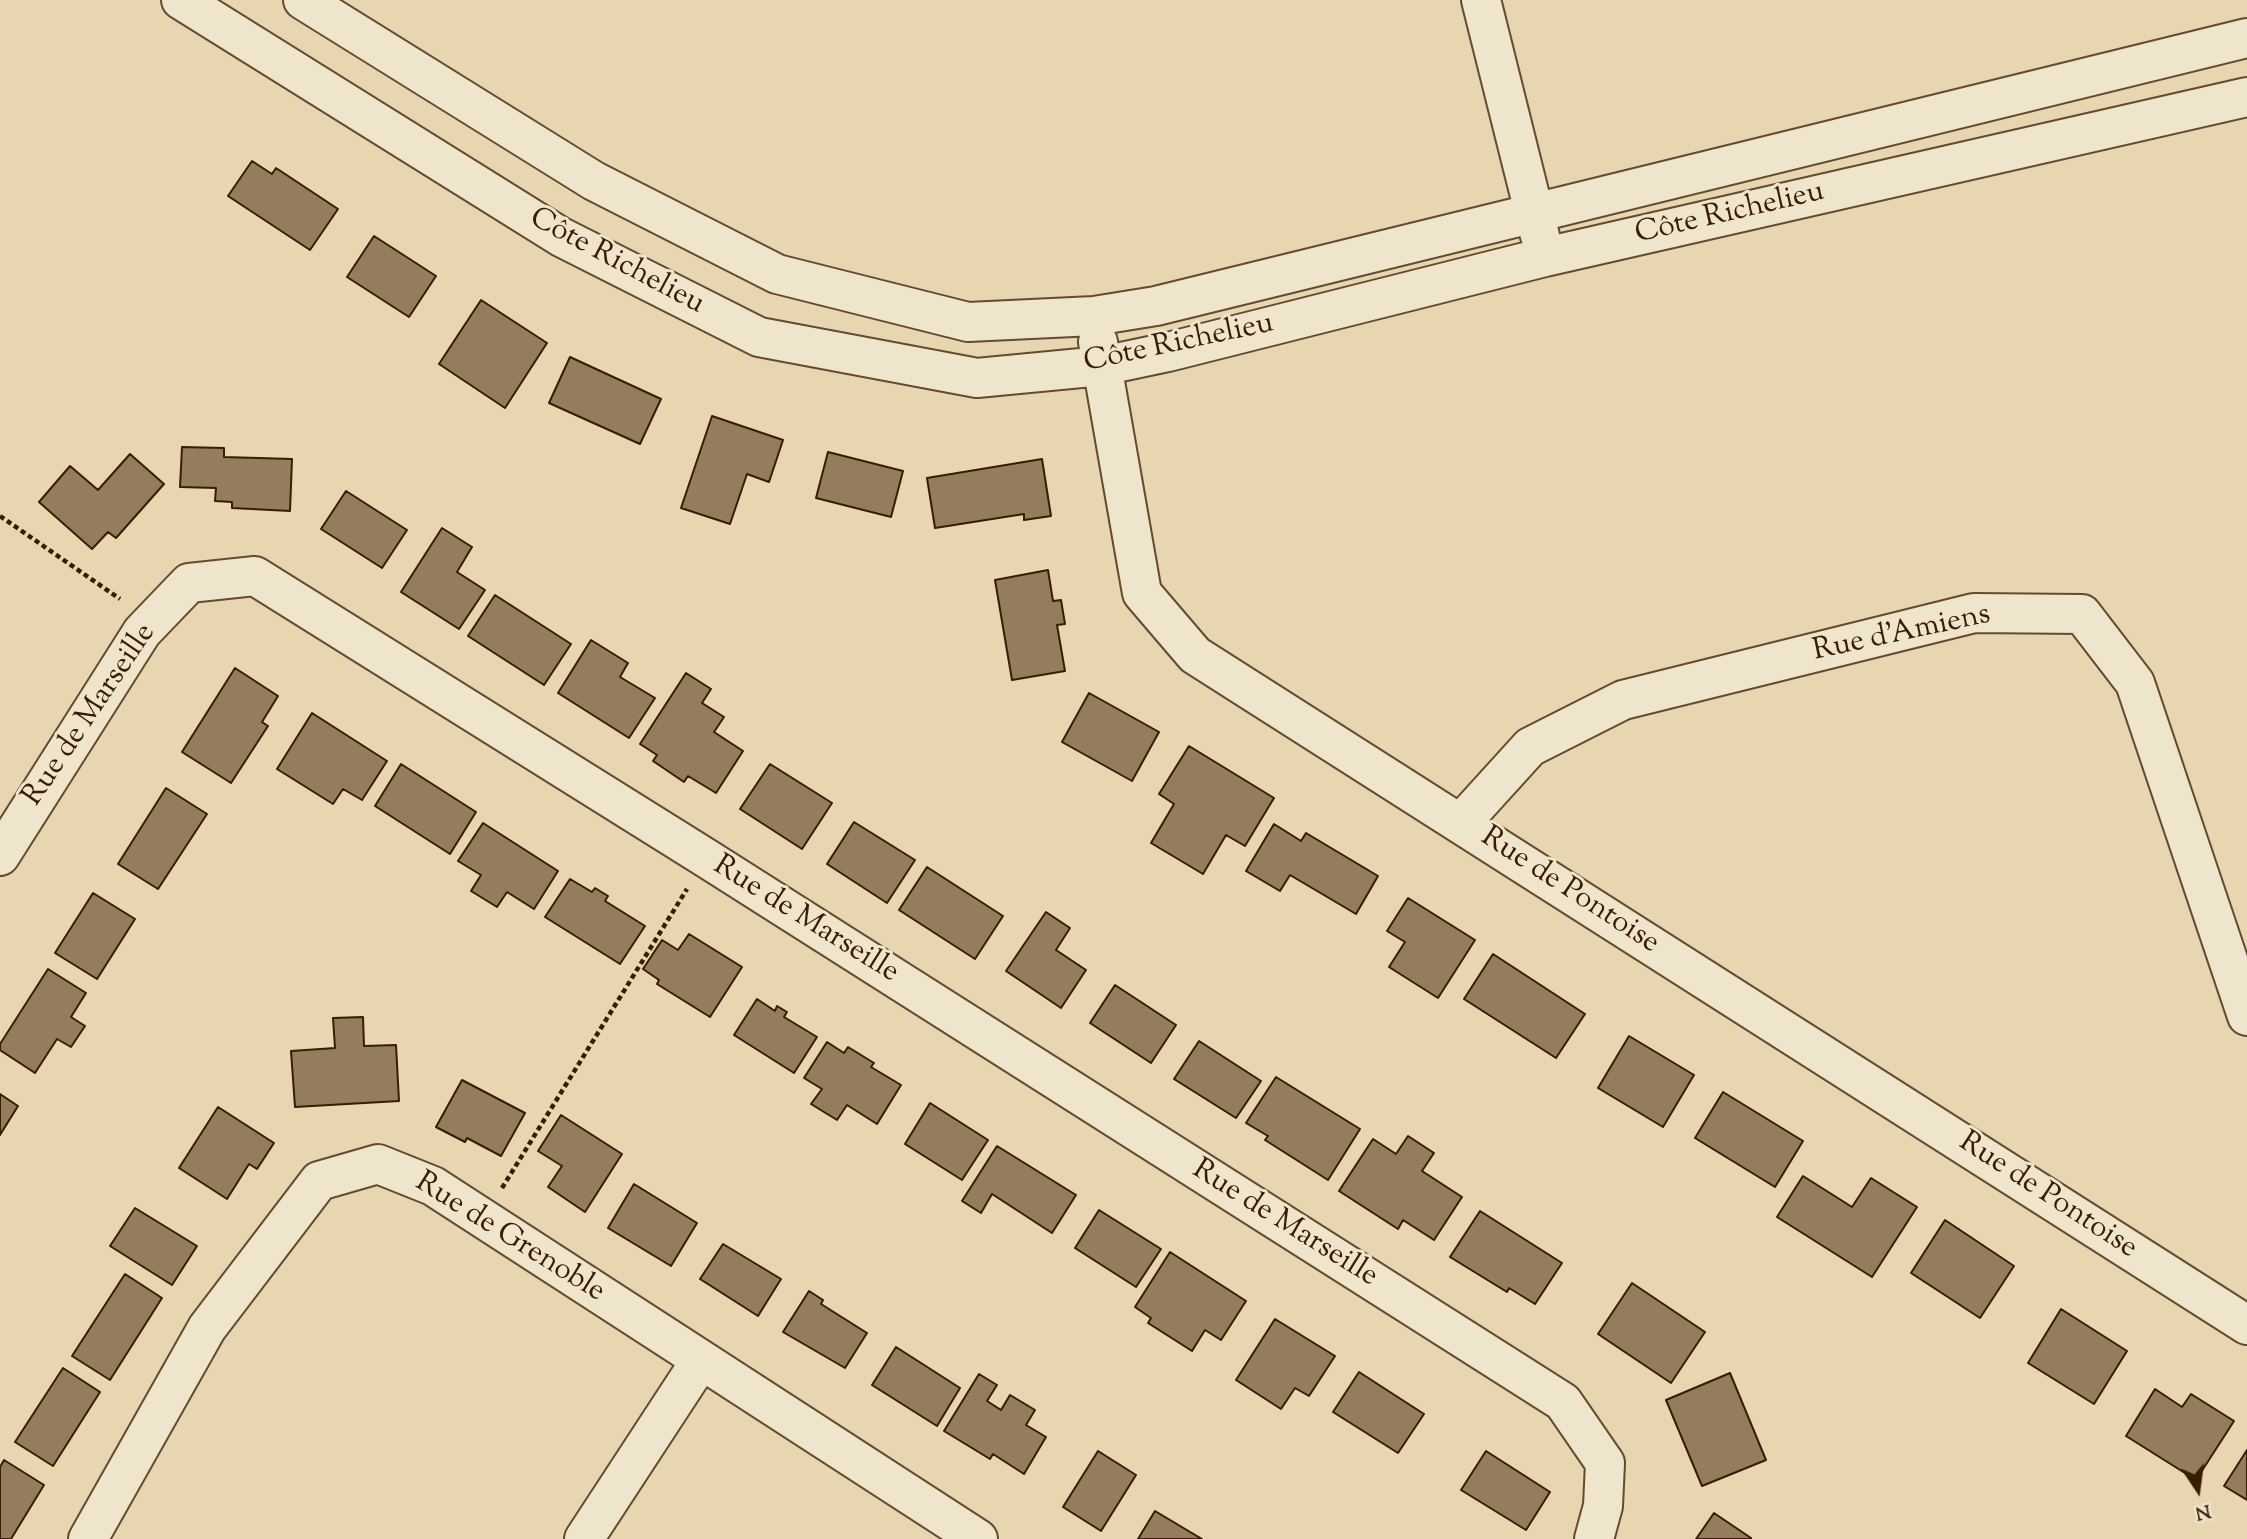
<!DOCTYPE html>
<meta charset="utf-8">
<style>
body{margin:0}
#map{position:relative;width:2247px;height:1539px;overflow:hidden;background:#e7d6b0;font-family:"Sorts Mill Goudy",serif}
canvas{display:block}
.north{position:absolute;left:2163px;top:1455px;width:70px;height:70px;-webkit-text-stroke:5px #efe4cc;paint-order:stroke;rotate:167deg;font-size:19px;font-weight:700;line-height:28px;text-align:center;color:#381d02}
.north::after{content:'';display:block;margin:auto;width:24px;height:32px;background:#381d02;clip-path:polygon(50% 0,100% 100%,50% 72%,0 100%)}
</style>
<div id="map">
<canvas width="2247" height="1539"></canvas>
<div class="north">N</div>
</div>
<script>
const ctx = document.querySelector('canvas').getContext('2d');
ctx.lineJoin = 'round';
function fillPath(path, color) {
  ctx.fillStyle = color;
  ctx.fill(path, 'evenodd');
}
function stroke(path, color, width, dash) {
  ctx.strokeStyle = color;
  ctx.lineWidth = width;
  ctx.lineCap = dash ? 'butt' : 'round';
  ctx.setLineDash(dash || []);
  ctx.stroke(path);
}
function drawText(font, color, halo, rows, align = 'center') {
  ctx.font = font + ' "Sorts Mill Goudy",serif';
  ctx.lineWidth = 6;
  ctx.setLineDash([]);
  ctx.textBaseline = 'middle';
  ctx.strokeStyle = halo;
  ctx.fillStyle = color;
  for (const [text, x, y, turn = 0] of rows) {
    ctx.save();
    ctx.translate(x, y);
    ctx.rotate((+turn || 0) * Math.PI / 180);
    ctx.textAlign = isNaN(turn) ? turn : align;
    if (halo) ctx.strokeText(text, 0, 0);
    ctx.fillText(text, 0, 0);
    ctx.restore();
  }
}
const building = new Path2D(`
 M 252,161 L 272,174 L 276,168 L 338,209 L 310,250 L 228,196 Z
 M 374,236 L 436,276 L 409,317 L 347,277 Z
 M 481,300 L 547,343 L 505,408 L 439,364 Z
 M 570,357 L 661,399 L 640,444 L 549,403 Z
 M 712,416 L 783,440 L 769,482 L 747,474 L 730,524 L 681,508 Z
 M 182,447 L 224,448 L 224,457 L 292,459 L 290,511 L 232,508 L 232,502 L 215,501 L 216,488 L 180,487 Z
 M 828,452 L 903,471 L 891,517 L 816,498 Z
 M 130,454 L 164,484 L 116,538 L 108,532 L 92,549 L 39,502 L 70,466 L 98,490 Z
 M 1042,459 L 1051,516 L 1024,520 L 1024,514 L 935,528 L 927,478 Z
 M 346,491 L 407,530 L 382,568 L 321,529 Z
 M 442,528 L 472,547 L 457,572 L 485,590 L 459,629 L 401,592 Z
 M 1048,570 L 1053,601 L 1061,600 L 1065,624 L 1057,625 L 1065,671 L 1012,680 L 995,580 Z
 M 495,595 L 571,644 L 544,685 L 468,636 Z
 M 591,640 L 628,663 L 620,677 L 655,698 L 629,738 L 558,693 Z
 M 235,668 L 278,696 L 262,722 L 268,726 L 231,783 L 182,752 Z
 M 686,673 L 711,689 L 702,703 L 724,717 L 714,732 L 743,751 L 716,793 L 688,776 L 684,782 L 653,761 L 657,755 L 640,744 Z
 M 1089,693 L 1159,732 L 1132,781 L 1062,742 Z
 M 312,713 L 387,761 L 362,800 L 343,789 L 333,804 L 277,769 Z
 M 1189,746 L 1274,798 L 1245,846 L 1226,835 L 1203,874 L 1151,843 L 1174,804 L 1159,794 Z
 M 401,764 L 476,812 L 450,854 L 375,806 Z
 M 770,764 L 832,803 L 802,849 L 740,809 Z
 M 166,788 L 207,814 L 158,889 L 118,864 Z
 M 854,822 L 915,860 L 887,903 L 827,864 Z
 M 483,823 L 558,871 L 534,909 L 507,892 L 497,907 L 471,891 L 481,875 L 458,861 Z
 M 1274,824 L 1301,841 L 1306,833 L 1378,876 L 1356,914 L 1290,875 L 1280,891 L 1246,871 Z
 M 927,867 L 1003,916 L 975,959 L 899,910 Z
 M 570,879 L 592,892 L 595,888 L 608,896 L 605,901 L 645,926 L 620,964 L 545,917 Z
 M 93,893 L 135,919 L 97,979 L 55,953 Z
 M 1408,898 L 1475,940 L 1438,998 L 1389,967 L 1405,942 L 1387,931 Z
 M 1046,912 L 1070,928 L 1056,950 L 1086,970 L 1061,1008 L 1006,971 Z
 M 689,934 L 742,967 L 710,1017 L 657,984 L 659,980 L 643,969 L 662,940 L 678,950 Z
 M 1493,954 L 1585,1014 L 1556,1058 L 1464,999 Z
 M 48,969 L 86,993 L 71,1017 L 85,1026 L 71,1047 L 57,1039 L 35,1073 L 0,1050 L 0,1044 Z
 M 1115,985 L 1176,1025 L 1151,1063 L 1090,1023 Z
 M 757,999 L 775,1011 L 777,1006 L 787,1012 L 784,1017 L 817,1037 L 794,1073 L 734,1035 Z
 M 363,1017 L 364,1046 L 396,1045 L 399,1101 L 295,1107 L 291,1051 L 335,1048 L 333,1018 Z
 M 1629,1036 L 1694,1075 L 1663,1127 L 1598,1088 Z
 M 1199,1041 L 1261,1081 L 1236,1118 L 1174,1079 Z
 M 827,1042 L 844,1053 L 848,1047 L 874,1063 L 871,1067 L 901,1085 L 877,1124 L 847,1105 L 837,1120 L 811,1104 L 822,1089 L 804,1078 Z
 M 1276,1077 L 1360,1129 L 1328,1180 L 1265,1140 L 1268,1136 L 1246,1123 Z
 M 462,1080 L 525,1113 L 501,1156 L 467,1138 L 465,1142 L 436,1127 Z
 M 1723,1092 L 1803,1141 L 1775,1187 L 1695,1138 Z
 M 0,1094 L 18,1106 L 0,1135 Z
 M 930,1103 L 988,1140 L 962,1180 L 905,1144 Z
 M 218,1107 L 274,1143 L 257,1169 L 249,1164 L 227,1199 L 179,1168 Z
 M 561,1115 L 622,1154 L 585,1212 L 548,1187 L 562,1166 L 538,1151 Z
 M 1408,1136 L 1434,1153 L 1422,1171 L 1462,1197 L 1434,1240 L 1403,1220 L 1398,1229 L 1339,1191 L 1373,1139 L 1396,1154 Z
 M 997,1146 L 1076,1195 L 1052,1233 L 992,1194 L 981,1213 L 962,1201 Z
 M 1803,1176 L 1852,1207 L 1871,1178 L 1917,1207 L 1872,1277 L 1777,1217 Z
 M 634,1184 L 697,1223 L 671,1266 L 608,1228 Z
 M 135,1208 L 197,1246 L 172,1285 L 110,1246 Z
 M 1099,1210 L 1161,1249 L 1136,1287 L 1075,1248 Z
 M 1480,1211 L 1562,1263 L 1535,1304 L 1509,1288 L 1507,1292 L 1450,1257 Z
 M 1945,1220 L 2014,1266 L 1980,1318 L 1911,1273 Z
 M 723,1244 L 781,1279 L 758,1316 L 700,1279 Z
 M 1170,1252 L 1246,1301 L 1221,1340 L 1205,1330 L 1192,1351 L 1148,1323 L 1151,1318 L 1135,1307 Z
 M 125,1274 L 162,1298 L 110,1380 L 72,1356 Z
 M 1632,1283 L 1705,1332 L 1671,1383 L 1598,1334 Z
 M 809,1291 L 823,1300 L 821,1304 L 867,1333 L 845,1368 L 783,1332 Z
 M 2061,1309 L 2127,1351 L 2094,1404 L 2028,1363 Z
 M 1275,1319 L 1335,1356 L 1309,1396 L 1295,1388 L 1281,1409 L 1236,1380 Z
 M 896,1347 L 960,1388 L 937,1426 L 872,1385 Z
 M 63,1368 L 100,1392 L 53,1466 L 15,1442 Z
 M 1359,1372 L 1424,1414 L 1398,1453 L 1333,1412 Z
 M 1730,1373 L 1766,1460 L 1702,1486 L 1666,1400 Z
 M 979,1374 L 997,1385 L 987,1401 L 1001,1410 L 1010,1395 L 1035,1410 L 1026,1425 L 1046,1437 L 1024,1474 L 993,1454 L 990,1459 L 944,1431 Z
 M 2155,1389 L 2182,1407 L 2191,1394 L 2234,1421 L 2196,1480 L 2126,1436 Z
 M 2247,1450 L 2247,1500 L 2224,1486 Z
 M 1098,1451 L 1136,1475 L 1101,1531 L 1063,1507 Z
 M 1486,1451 L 1550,1492 L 1526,1530 L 1461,1490 Z
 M 4,1460 L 44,1485 L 11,1539 L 0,1539 L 0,1467 Z
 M 1155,1511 L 1202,1539 L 1138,1539 Z
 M 1714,1513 L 1751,1538 L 1751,1539 L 1696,1539 Z`);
fillPath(building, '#937d5c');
stroke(building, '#381d02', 2);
const minor = new Path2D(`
 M 181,0 L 561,237 L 759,337 L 977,378 L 1102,366 L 1168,352 L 1545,257 L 2247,97
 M 303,0 L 594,181 L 777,274 L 968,322 L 1094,316 L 1156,306 L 2247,38
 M 1481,0 L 1540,236
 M 1098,342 L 1142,593 L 1195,655 L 2247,1325
 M 1461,823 L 1530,747 L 1623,700 L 1974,613 L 2082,614 L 2135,683 L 2247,1016
 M 0,856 L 142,632 L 189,583 L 255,576 L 706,858 L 1563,1402 L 1605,1463 L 1603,1506 L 1594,1539
 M 88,1539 L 207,1328 L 319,1181 L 378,1164 L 433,1186 L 978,1539
 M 584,1539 L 701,1360`);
stroke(minor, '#644b2e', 42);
stroke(new Path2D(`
 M 0,516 L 120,599
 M 502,1188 L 687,889`), '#381d02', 4.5, [5, 3.5]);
stroke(minor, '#efe4cc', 38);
drawText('30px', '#381d02', '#efe4cc', [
 ["Côte Richelieu",1730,215,-13],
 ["Côte Richelieu",616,263,28],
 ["Côte Richelieu",1179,345,-12],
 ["Rue d'Amiens",1902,635,-12],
 ["Rue de Marseille",91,716,-56],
 ["Rue de Pontoise",1569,892,33],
 ["Rue de Marseille",805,921,32],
 ["Rue de Pontoise",2047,1197,33],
 ["Rue de Marseille",1284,1225,32],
 ["Rue de Grenoble",509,1239,32]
]);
</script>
